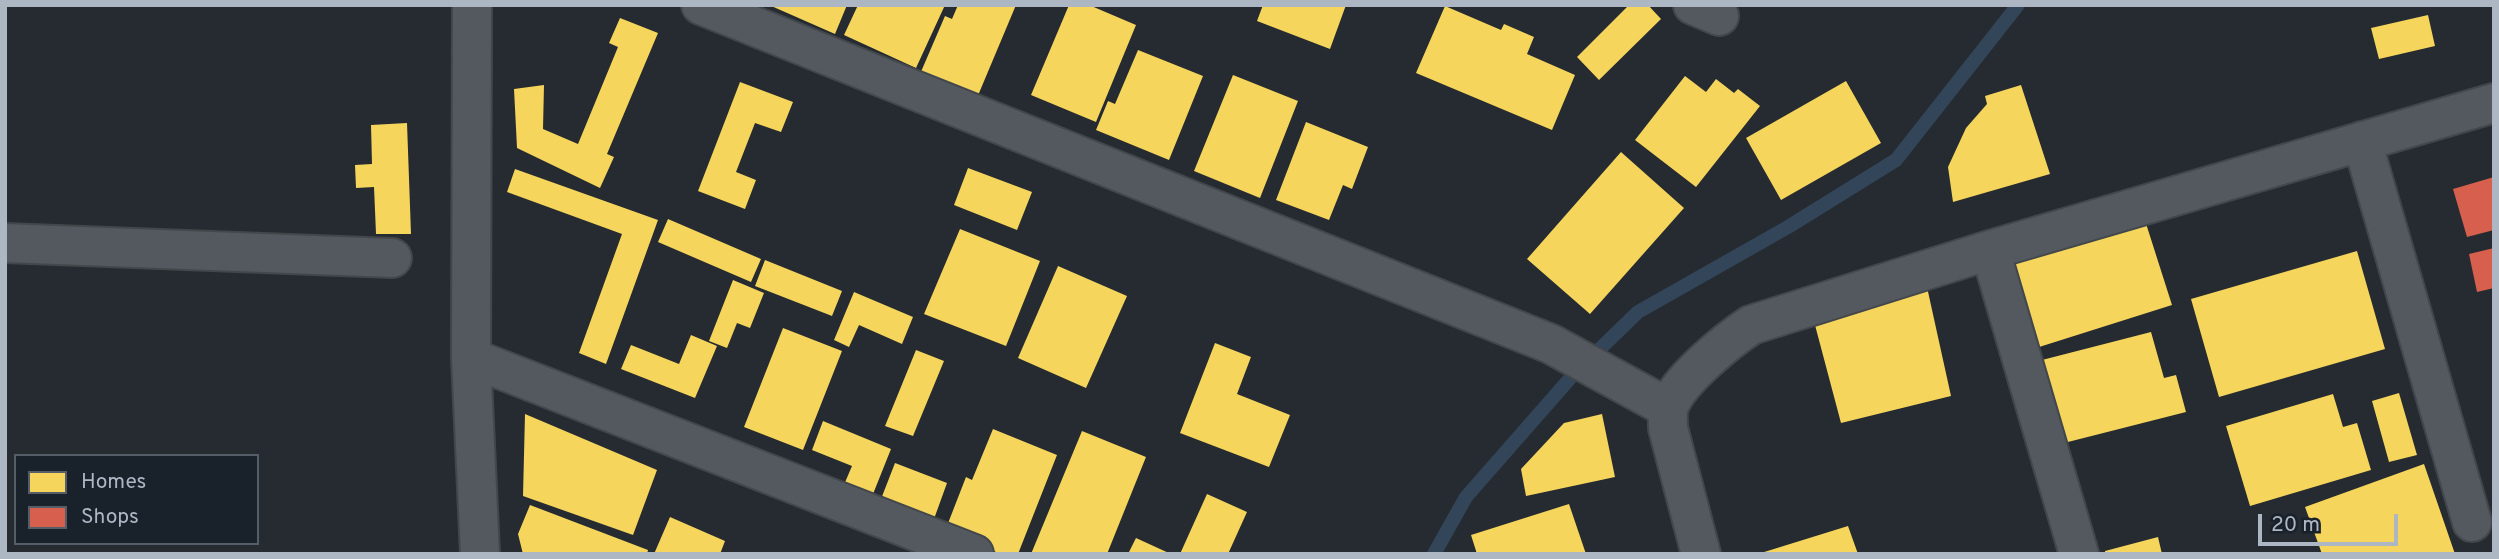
<!DOCTYPE html>
<style>
body{margin:0}
#map{position:relative;width:2499px;height:559px;overflow:hidden;background:#252b30;font-family:Overpass,sans-serif}
canvas{display:block}
.frame{position:absolute;inset:0;border:7px solid #adb7c3;pointer-events:none}
.legend{position:absolute;left:14px;top:454px;width:245px;height:91px;box-sizing:border-box;background:#19212b;border:2px solid #545d68;margin:0;padding:9px 12px;list-style:none;font-size:21px;color:#adb7c3}
.legend li{display:flex;align-items:center;gap:14px;height:35px}
.legend b{width:35px;border:2px solid #545d68}
.scale{position:absolute;left:2258px;top:514px;width:140px;height:32px;box-sizing:border-box;border:4px solid #adb7c3;border-top:0;padding-left:9px;font-size:21px;line-height:24px;white-space:nowrap;color:#adb7c3;-webkit-text-stroke:5px #19212b;paint-order:stroke}
</style>
<div id="map">
<canvas width="2499" height="559"></canvas>
<div class="frame"></div>
<ul class="legend">
<li><b style="height:19px;background:#f6d55c"></b>Homes</li>
<li><b style="height:19px;background:#d6604d"></b>Shops</li>
</ul>
<div class="scale">20 m</div>
</div>
<script>
const ctx = document.querySelector('canvas').getContext('2d');
ctx.lineJoin = 'round';
function fillPath(path, color) {
  ctx.fillStyle = color;
  ctx.fill(path, 'evenodd');
}
function stroke(path, color, width, dash) {
  ctx.strokeStyle = color;
  ctx.lineWidth = width;
  ctx.lineCap = dash ? 'butt' : 'round';
  ctx.setLineDash(dash || []);
  ctx.stroke(path);
}
fillPath(new Path2D(`
 M 769,5 L 847,5 L 835,34 Z
 M 858,5 L 945,5 L 916,68 L 844,35 Z
 M 958,5 L 1016,5 L 974,105 L 917,81 L 945,16 L 952,19 Z
 M 1069,5 L 1089,5 L 1136,25 L 1096,122 L 1031,95 Z
 M 1263,5 L 1346,5 L 1330,49 L 1257,21 Z
 M 1629,5 L 1648,5 L 1661,19 L 1599,80 L 1577,57 Z
 M 1445,6 L 1501,30 L 1504,24 L 1534,37 L 1527,54 L 1575,75 L 1552,130 L 1416,73 Z
 M 2428,15 L 2435,46 L 2379,59 L 2371,28 Z
 M 620,18 L 658,33 L 607,154 L 614,157 L 600,188 L 517,148 L 514,89 L 544,85 L 543,129 L 578,144 L 618,47 L 609,43 Z
 M 1138,50 L 1203,76 L 1169,160 L 1096,130 L 1108,101 L 1115,104 Z
 M 1233,75 L 1298,101 L 1260,198 L 1194,171 Z
 M 1685,76 L 1706,92 L 1716,79 L 1734,93 L 1738,89 L 1760,106 L 1696,187 L 1635,140 Z
 M 1846,81 L 1881,143 L 1781,200 L 1746,138 Z
 M 740,82 L 793,102 L 781,132 L 755,123 L 736,172 L 756,180 L 745,209 L 698,191 Z
 M 2021,85 L 2050,174 L 1953,202 L 1948,167 L 1966,128 L 1987,104 L 1985,96 Z
 M 1306,122 L 1368,147 L 1352,189 L 1343,185 L 1329,220 L 1276,200 Z
 M 407,123 L 411,234 L 376,234 L 374,187 L 356,188 L 355,165 L 372,164 L 371,125 Z
 M 1621,152 L 1684,208 L 1590,314 L 1527,259 Z
 M 968,168 L 1032,192 L 1017,230 L 954,205 Z
 M 515,169 L 658,220 L 606,364 L 579,353 L 622,234 L 507,192 Z
 M 2142,211 L 2172,305 L 2036,348 L 2007,254 Z
 M 668,219 L 761,259 L 751,282 L 658,242 Z
 M 960,229 L 1040,261 L 1006,346 L 924,314 Z
 M 2357,251 L 2385,349 L 2219,397 L 2191,299 Z
 M 765,260 L 842,291 L 832,316 L 755,286 Z
 M 1058,266 L 1127,296 L 1086,388 L 1018,358 Z
 M 1925,278 L 1951,396 L 1841,423 L 1811,310 Z
 M 733,280 L 764,293 L 750,328 L 737,323 L 727,348 L 709,341 Z
 M 854,292 L 913,317 L 902,344 L 859,325 L 849,347 L 834,340 Z
 M 783,328 L 842,351 L 803,450 L 744,427 Z
 M 2151,332 L 2164,378 L 2176,375 L 2186,412 L 2064,443 L 2042,360 Z
 M 691,335 L 717,346 L 695,398 L 621,369 L 631,345 L 679,364 Z
 M 1215,343 L 1251,357 L 1237,394 L 1290,415 L 1269,467 L 1180,433 Z
 M 916,350 L 944,361 L 913,436 L 885,426 Z
 M 2399,393 L 2417,455 L 2389,462 L 2372,401 Z
 M 2333,394 L 2343,427 L 2357,423 L 2371,470 L 2250,506 L 2226,426 Z
 M 525,414 L 657,470 L 633,535 L 523,496 Z
 M 1602,414 L 1615,477 L 1526,496 L 1521,469 L 1564,423 Z
 M 823,421 L 891,449 L 871,499 L 843,487 L 852,466 L 812,450 Z
 M 993,429 L 1057,455 L 1018,554 L 1001,554 L 945,531 L 966,477 L 972,480 Z
 M 1082,431 L 1146,457 L 1107,554 L 1031,554 Z
 M 895,463 L 947,483 L 934,519 L 881,499 Z
 M 2424,464 L 2455,554 L 2322,554 L 2305,507 Z
 M 1207,494 L 1247,512 L 1228,554 L 1180,554 Z
 M 1569,504 L 1586,554 L 1477,554 L 1471,535 Z
 M 530,505 L 648,550 L 647,554 L 523,554 L 518,534 Z
 M 670,517 L 725,541 L 720,554 L 654,554 Z
 M 1848,526 L 1858,554 L 1761,554 L 1761,553 Z
 M 2158,537 L 2162,554 L 2105,554 L 2105,551 Z
 M 1136,538 L 1171,554 L 1128,554 Z`), '#f6d55c');
fillPath(new Path2D(`
 M 2494,177 L 2494,230 L 2467,237 L 2453,189 Z
 M 2494,248 L 2494,288 L 2477,292 L 2469,254 Z`), '#d6604d');
stroke(new Path2D(`
 M 1434,554 L 1466,497 L 1573,375 L 1638,312 L 1788,227 L 1896,160 L 2018,5`), '#334559', 14);
const minor = new Path2D(`
 M 472,5 L 471,358 L 480,554
 M 701,5 L 1551,344 L 1668,408
 M 1693,5 L 1719,16
 M 2362,141 L 2472,522
 M 5,243 L 392,258
 M 1990,250 L 2079,554
 M 471,358 L 974,554
 M 1701,554 L 1668,428 C 1668,421 1667,412 1669,406 C 1680,379 1727,341 1751,325 L 1990,250 L 2494,103`);
stroke(minor, '#42474b', 42);
stroke(minor, '#54585f', 38);
</script>
